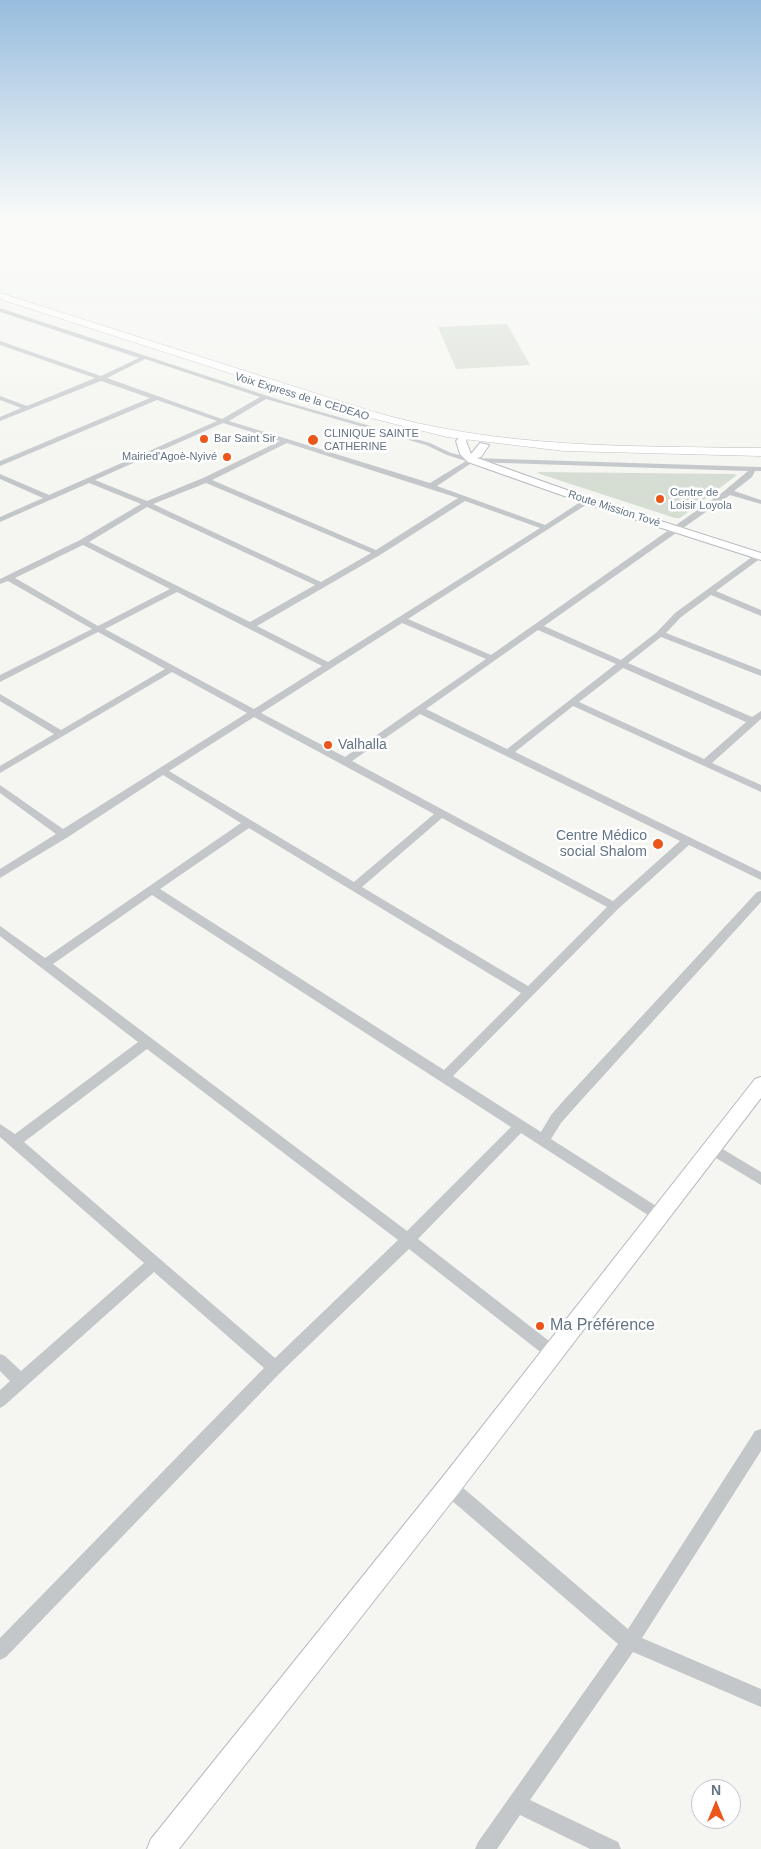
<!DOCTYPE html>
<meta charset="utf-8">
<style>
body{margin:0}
#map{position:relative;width:761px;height:1849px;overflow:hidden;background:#f5f6f1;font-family:Arial,sans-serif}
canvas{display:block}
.north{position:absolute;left:691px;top:1779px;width:50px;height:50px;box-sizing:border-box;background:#fff;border:1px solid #c1c7ce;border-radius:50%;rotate:0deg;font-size:14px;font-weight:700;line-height:20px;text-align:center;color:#637484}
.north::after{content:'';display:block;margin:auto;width:18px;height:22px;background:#ed561a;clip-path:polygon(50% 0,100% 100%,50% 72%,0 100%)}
</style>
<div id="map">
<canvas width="761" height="1849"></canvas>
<div class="north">N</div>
</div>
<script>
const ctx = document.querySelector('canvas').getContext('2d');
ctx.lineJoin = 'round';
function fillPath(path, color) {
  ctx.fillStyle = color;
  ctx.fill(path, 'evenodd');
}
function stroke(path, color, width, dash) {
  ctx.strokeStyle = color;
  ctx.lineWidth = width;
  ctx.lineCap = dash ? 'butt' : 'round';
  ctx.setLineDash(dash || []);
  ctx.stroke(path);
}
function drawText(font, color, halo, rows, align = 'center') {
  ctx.font = font + ' Arial,sans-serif';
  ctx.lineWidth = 5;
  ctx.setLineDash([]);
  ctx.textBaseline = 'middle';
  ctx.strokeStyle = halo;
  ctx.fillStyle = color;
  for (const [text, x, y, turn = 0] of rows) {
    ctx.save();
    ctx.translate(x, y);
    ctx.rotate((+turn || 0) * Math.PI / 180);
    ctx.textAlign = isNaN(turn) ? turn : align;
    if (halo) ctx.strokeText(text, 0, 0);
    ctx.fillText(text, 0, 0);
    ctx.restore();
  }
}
fillPath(new Path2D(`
 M 507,324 L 530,365 L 456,369 L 438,327 Z
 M 539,472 L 733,474 L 737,475 L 680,518 L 675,518 L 537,473 Z`), '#d6ddd2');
const secondary = new Path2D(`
 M 464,434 L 469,437 L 466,441 L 471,454 L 480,443 L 489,445 L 481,457 L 477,458 L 592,499 L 761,553 L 761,560 L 584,503 L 468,462 L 460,454 L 456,441 Z
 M 761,1077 L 761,1098 L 457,1495 L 179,1849 L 147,1849 L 151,1839 L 441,1479 L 755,1079 Z`);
const primary = new Path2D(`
 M 0,293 L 371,411 C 498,449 630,446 761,448 L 761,456 L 564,451 L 447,437 L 363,416 L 0,299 Z`);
stroke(secondary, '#b5babf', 2);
stroke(primary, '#b6babe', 1);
fillPath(new Path2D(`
 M 0,308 L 286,402 L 430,443 L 451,453 L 472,458 L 761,467 L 761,471 L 755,471 L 752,477 L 734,491 L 761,500 L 761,504 L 730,495 L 544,626 L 621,660 L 657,632 L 675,613 L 756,554 L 761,554 L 761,558 L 716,591 L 761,610 L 761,616 L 711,595 L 681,617 L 666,633 L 761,670 L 761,676 L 661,637 L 628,663 L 752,717 L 761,711 L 761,719 L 712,763 L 761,785 L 761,792 L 573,706 L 515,752 L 761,872 L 761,880 L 689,845 L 618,909 L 453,1076 L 541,1132 L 551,1115 L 565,1099 L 757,892 L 761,891 L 761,902 L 575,1107 L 561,1123 L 551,1139 L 664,1211 L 666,1215 L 664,1219 L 659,1221 L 654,1219 L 521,1133 L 418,1239 L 558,1348 L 561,1353 L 558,1358 L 553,1360 L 548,1358 L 409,1249 L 280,1373 L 6,1657 L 0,1660 L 0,1638 L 264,1368 L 154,1272 L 5,1405 L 0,1408 L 0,1390 L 10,1381 L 0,1371 L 0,1354 L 5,1356 L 21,1371 L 144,1263 L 0,1137 L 0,1124 L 15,1134 L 138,1042 L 0,936 L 0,926 L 45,958 L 241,823 L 163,775 L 68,837 L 0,878 L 0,869 L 56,834 L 0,793 L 0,785 L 63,829 L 247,713 L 172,672 L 0,773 L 0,766 L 54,734 L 0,701 L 0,694 L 61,730 L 165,669 L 98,632 L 0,682 L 0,675 L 92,629 L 8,581 L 0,584 L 0,579 L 80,540 L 141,504 L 89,483 L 0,522 L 0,517 L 43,498 L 0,479 L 0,474 L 49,495 L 217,421 L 157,400 L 0,466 L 0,461 L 150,398 L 101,381 L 0,421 L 0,417 L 21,408 L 0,400 L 0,396 L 27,406 L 95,378 L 0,345 L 0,341 L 101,376 L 139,358 L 0,312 ZM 145,359 L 260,397 L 222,419 L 107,378 ZM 266,399 L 426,445 L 447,455 L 466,461 L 430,483 L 229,421 ZM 223,423 L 280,441 L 203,478 L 147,501 L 95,480 ZM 287,443 L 458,498 L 376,550 L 212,480 ZM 473,462 L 748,471 L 723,492 L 491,655 L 408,619 L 592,501 L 585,499 L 545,525 L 437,486 ZM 206,483 L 371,553 L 321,582 L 153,504 ZM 465,501 L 540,528 L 328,662 L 257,626 L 380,555 ZM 147,507 L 315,585 L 250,622 L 89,542 ZM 83,545 L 170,589 L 98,626 L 15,578 ZM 177,592 L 322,666 L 254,709 L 105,629 ZM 402,623 L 486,659 L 345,757 L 261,713 ZM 538,630 L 616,664 L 507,749 L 426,709 ZM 623,668 L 746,722 L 704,759 L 579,702 ZM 420,714 L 680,841 L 613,901 L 352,761 ZM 254,717 L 434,814 L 354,882 L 169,771 ZM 442,818 L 607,907 L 528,986 L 362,887 ZM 249,828 L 521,993 L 444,1070 L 160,889 ZM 152,895 L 511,1127 L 407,1231 L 53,964 ZM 147,1049 L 398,1240 L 275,1358 L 24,1142 Z
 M 711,1142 L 761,1172 L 761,1185 L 706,1152 L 704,1148 L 706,1144 Z
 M 761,1429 L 761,1451 L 642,1638 L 761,1689 L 761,1707 L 633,1652 L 530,1800 L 618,1842 L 621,1849 L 590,1849 L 520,1815 L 497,1849 L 475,1849 L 478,1842 L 618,1644 L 443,1493 L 441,1487 L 443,1481 L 449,1479 L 455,1481 L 628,1629 L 755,1431 Z`), '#c3c7ca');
fillPath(secondary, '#fff');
fillPath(primary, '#fff');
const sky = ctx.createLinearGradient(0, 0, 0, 477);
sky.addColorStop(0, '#98bdde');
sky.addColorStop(0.46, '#fafbf9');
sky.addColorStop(1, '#fafbf900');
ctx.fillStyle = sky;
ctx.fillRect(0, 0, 761, 477);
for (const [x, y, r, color] of [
 [204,439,5,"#ed561a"],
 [313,440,6,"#ed561a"],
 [227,457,5,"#ed561a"],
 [660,499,5,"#ed561a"],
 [328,745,5,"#ed561a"],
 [658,844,6,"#ed561a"],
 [540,1326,5,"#ed561a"]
]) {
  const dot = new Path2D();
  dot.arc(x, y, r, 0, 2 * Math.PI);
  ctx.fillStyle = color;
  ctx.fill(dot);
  stroke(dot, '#fff', 2);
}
drawText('11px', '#637484', '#fff', [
 ["Voix Express de la CEDEAO",302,397,17],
 ["Route Mission Tové",614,509,18]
]);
drawText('11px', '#637484', '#fff', [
 ["CLINIQUE SAINTE",324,434],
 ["CATHERINE",324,447],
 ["Bar Saint Sir",214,439],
 ["Mairied'Agoè-Nyivé",217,457,"right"],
 ["Centre de",670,493],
 ["Loisir Loyola",670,506]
], 'left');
drawText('14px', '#637484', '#fff', [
 ["Valhalla",338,745],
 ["Centre Médico",647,836,"right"],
 ["social Shalom",647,852,"right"]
], 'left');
drawText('16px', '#637484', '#fff', [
 ["Ma Préférence",550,1326]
], 'left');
</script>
